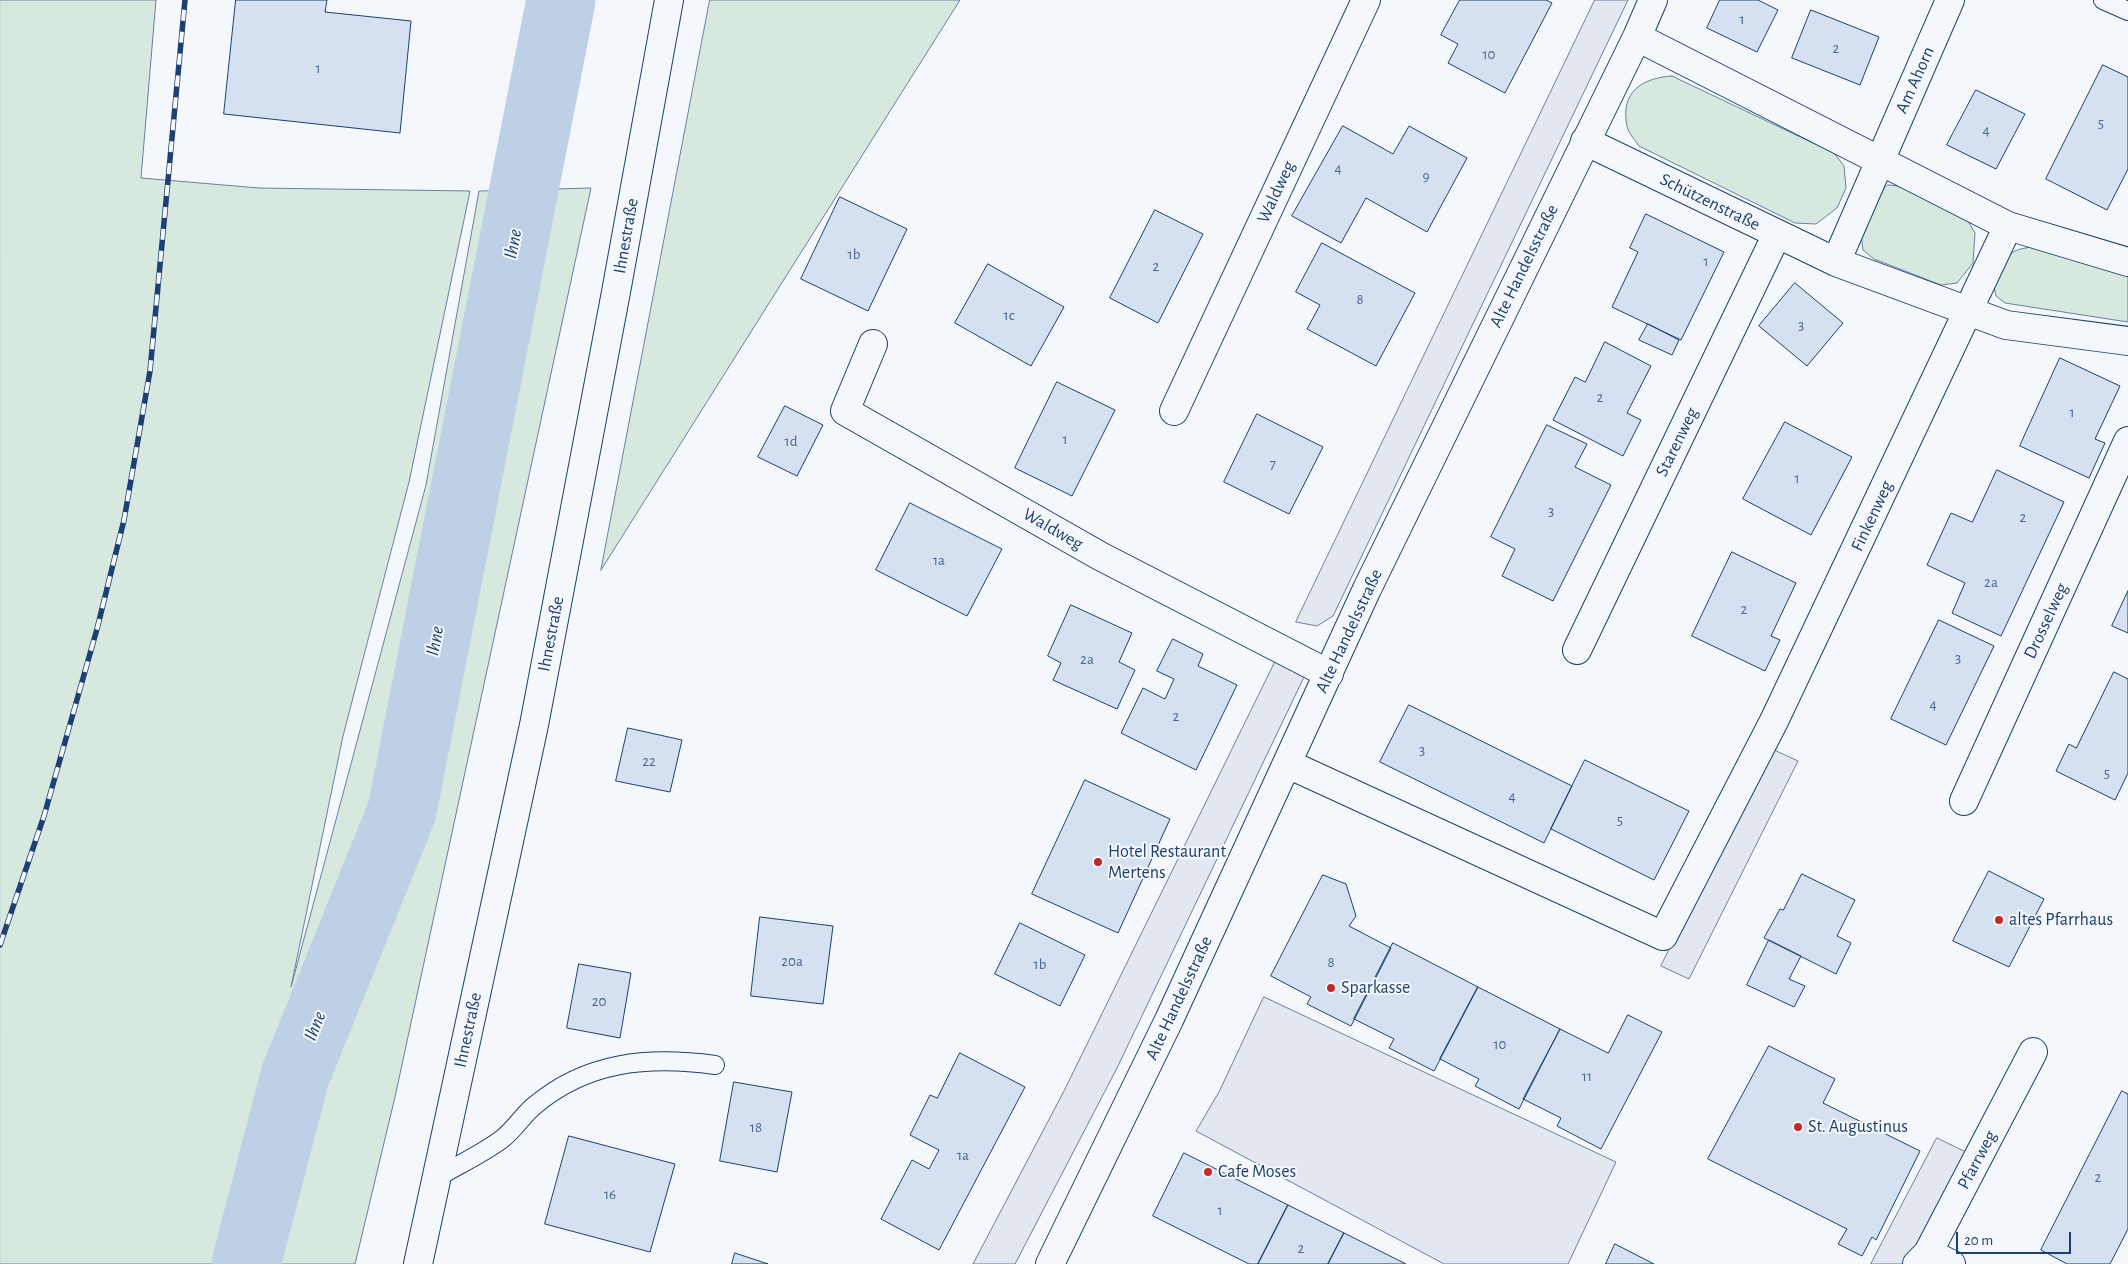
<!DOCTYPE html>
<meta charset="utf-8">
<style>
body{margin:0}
#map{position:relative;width:2128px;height:1264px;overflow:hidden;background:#f4f7fb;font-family:"Alegreya Sans",sans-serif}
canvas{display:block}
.scale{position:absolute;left:1956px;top:1232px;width:115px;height:22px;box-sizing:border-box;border:2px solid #1d3f73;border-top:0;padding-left:6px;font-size:15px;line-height:18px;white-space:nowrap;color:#1d3f73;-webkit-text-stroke:4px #f4f7fb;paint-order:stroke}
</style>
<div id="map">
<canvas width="2128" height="1264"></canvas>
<div class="scale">20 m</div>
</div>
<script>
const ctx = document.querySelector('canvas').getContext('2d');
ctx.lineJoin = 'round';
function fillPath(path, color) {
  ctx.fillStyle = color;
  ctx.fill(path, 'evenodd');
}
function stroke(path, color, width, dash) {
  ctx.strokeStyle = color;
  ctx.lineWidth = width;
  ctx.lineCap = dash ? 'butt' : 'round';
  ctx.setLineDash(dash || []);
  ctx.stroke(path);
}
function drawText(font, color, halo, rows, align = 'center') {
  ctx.font = font + ' "Alegreya Sans",sans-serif';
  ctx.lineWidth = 4;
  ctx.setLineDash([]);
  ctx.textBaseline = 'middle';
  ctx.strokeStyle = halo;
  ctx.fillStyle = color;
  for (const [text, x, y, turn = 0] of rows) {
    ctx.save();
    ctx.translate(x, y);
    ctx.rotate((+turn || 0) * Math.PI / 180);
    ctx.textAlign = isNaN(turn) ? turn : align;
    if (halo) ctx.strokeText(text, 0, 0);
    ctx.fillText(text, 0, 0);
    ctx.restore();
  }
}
const green = new Path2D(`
 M 0,0 L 156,0 L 141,178 L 259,188 L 470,191 L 409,482 L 343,736 L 291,987 L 426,485 L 479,191 L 591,188 L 395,1097 L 355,1264 L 0,1264 Z
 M 710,0 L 960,0 L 601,570 Z
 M 1672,76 L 1834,153 L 1844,166 L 1846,188 L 1837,208 L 1816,224 L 1795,223 L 1639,146 C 1636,141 1628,133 1627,126 C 1620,92 1642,78 1672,76 Z
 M 1888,185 L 1910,187 L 1967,219 L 1975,233 L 1973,263 L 1957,283 L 1941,285 L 1874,259 L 1863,250 L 1861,233 L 1876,196 Z
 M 2035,247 L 2128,274 L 2128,322 L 2005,303 L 1996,296 L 1992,277 C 2004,257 2010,248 2035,247 Z`);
fillPath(green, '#d7e8df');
stroke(green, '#687fa3', 1);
const parking = new Path2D(`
 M 1595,0 L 1628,0 L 1333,616 L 1317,626 L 1296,622 Z
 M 1280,652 L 1304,677 L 1117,1068 L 1015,1264 L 973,1264 L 1064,1091 Z
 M 1772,749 L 1798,761 L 1689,979 L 1661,966 Z
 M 1264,997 L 1616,1162 L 1568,1264 L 1444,1264 L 1196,1131 L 1219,1092 Z
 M 1937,1138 L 1972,1155 L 1906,1264 L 1871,1264 Z`);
fillPath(parking, '#e3e8f0');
stroke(parking, '#687fa3', 1);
stroke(new Path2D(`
 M 246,1264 L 295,1076 L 402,811 L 561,0`), '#bed0e5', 69);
const building = new Path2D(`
 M 236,0 L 327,0 L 325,12 L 411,21 L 400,133 L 224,114 Z
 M 1460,0 L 1546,0 L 1552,3 L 1505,93 L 1448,63 L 1458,44 L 1441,35 Z
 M 1720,0 L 1758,0 L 1778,10 L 1757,52 L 1707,28 Z
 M 1811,10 L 1879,37 L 1860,85 L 1792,58 Z
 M 2103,65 L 2128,77 L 2128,169 L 2107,210 L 2046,179 Z
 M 1976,90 L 2025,114 L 1996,169 L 1947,145 Z
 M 1343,126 L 1393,154 L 1409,126 L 1467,158 L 1427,232 L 1366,198 L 1341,243 L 1292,216 Z
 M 840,197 L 907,229 L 868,311 L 801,279 Z
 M 1155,210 L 1203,234 L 1158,323 L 1110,298 Z
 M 1646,214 L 1724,252 L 1681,340 L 1612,307 L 1638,252 L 1630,248 Z
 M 1322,243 L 1415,293 L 1376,366 L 1307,329 L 1320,305 L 1296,292 Z
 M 988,264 L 1064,307 L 1031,366 L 955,323 Z
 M 1795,283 L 1843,323 L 1807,366 L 1759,326 Z
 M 1648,324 L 1679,340 L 1672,355 L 1639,340 Z
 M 1605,342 L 1651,366 L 1627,413 L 1641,420 L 1623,456 L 1553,420 L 1575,377 L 1585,382 Z
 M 2060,358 L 2120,386 L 2095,439 L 2105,443 L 2089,478 L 2020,446 Z
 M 1057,382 L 1115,410 L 1072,496 L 1015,468 Z
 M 785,406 L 823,425 L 797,476 L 758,457 Z
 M 1257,414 L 1323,447 L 1289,514 L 1224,482 Z
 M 1785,422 L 1852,457 L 1811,535 L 1743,499 Z
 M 1547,425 L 1587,444 L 1575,467 L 1611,485 L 1553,601 L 1502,576 L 1515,549 L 1491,537 Z
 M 1997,470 L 2064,502 L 2001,636 L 1952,613 L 1965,583 L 1927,565 L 1951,513 L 1972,522 Z
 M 910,503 L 1002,549 L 967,616 L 876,570 Z
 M 1732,552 L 1796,583 L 1771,636 L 1780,640 L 1765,671 L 1692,636 Z
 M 2128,591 L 2128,633 L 2112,626 Z
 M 1071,605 L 1132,633 L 1119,662 L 1135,670 L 1117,709 L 1053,680 L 1061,663 L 1048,656 Z
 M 1939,620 L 1994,646 L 1946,745 L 1891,719 Z
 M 1173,639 L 1203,654 L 1198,666 L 1237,685 L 1196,770 L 1121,733 L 1143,688 L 1165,699 L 1174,679 L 1157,671 Z
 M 2114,672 L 2128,679 L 2128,773 L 2115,800 L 2056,771 L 2069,744 L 2076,748 Z
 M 1409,705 L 1572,786 L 1544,843 L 1380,762 Z
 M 628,728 L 682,740 L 670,792 L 616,781 Z
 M 1585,760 L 1689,811 L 1654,880 L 1551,829 Z
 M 1085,780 L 1170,819 L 1118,933 L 1032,894 Z
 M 1989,871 L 2044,899 L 2009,967 L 1953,941 Z
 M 1802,874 L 1855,900 L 1837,936 L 1851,943 L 1836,974 L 1764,938 L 1780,909 L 1783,910 Z
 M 1323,875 L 1346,884 L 1356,916 L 1349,926 L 1391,948 L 1351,1026 L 1307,1004 L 1311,997 L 1271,976 Z
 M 760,917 L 833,926 L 823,1004 L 751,996 Z
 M 1020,923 L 1085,955 L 1060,1006 L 995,974 Z
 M 1769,940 L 1801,956 L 1789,979 L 1805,986 L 1794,1007 L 1747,985 Z
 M 1393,943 L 1478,987 L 1434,1071 L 1389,1048 L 1394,1039 L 1354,1019 Z
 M 579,964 L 631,973 L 620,1038 L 567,1028 Z
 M 1478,987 L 1560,1029 L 1519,1109 L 1475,1086 L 1479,1079 L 1440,1059 Z
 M 1628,1015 L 1662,1032 L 1601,1149 L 1557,1126 L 1561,1118 L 1523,1099 L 1560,1029 L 1608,1053 Z
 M 1769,1046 L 1835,1079 L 1823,1103 L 1920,1151 L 1876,1240 L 1872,1237 L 1862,1256 L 1838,1244 L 1847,1229 L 1708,1159 Z
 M 960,1053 L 1025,1087 L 939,1250 L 881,1219 L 912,1160 L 929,1169 L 939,1150 L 910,1135 L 930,1095 L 937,1098 Z
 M 734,1082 L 792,1092 L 777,1172 L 720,1161 Z
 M 2122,1091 L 2128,1094 L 2128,1229 L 2110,1264 L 2067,1264 L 2041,1250 Z
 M 569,1136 L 675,1164 L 650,1252 L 545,1224 Z
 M 1184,1153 L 1288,1205 L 1258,1264 L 1249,1264 L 1153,1216 Z
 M 1288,1205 L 1344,1233 L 1328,1264 L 1258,1264 Z
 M 1344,1233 L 1406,1264 L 1328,1264 Z
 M 1615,1244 L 1654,1264 L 1606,1264 Z
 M 735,1253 L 768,1264 L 732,1264 Z`);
fillPath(building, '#d5e0f0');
stroke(building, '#1d3f73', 1);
const lane = new Path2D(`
 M 2103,0 L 2128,11
 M 436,1178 C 458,1165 482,1154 502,1139 C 514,1130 523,1115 534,1106 C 587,1061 649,1056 715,1065`);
const street = new Path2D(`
 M 1637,37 L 2008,226 L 2128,262
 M 1585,141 L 1836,262 L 2006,325 L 2128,341
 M 1836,262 L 1950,0
 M 873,344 L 845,411 L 1100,556 L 1329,674
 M 1174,411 L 1366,0
 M 1577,650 L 1777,234
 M 1288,764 L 1663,936 L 1774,721 L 2008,226
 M 1964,801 L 2128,441
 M 1928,1253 L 1951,1264
 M 1050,1264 L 1169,1020 L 1367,589 L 1637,37 L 1653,0
 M 1917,1264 L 1928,1253 L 2033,1052`);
const secondary = new Path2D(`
 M 418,1264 L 534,725 L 616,292 L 669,0`);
stroke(lane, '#1d3f73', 20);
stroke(street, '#1d3f73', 30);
stroke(secondary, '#1d3f73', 30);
stroke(lane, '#f4f7fb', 18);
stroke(street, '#f4f7fb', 28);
stroke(secondary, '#f4f7fb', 28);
const rail = new Path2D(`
 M 0,945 L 44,816 L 97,629 L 124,520 L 150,371 L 185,0`);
stroke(rail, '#1d3f73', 5.5);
stroke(rail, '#f4f7fb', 4, [11]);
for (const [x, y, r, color] of [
 [1098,862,5,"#c62828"],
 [1999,920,5,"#c62828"],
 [1331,988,5,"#c62828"],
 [1798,1127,5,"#c62828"],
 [1208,1172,5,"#c62828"]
]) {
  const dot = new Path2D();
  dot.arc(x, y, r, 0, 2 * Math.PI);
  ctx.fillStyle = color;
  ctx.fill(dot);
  stroke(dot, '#f4f7fb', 2);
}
drawText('15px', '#4b6792', null, [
 ["1",1742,19],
 ["2",1836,48],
 ["10",1489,54],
 ["1",318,68],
 ["5",2101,123],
 ["4",1986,130],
 ["4",1338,168],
 ["9",1426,176],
 ["1b",854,254],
 ["1",1706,261],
 ["2",1156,266],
 ["8",1360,299],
 ["1c",1009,315],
 ["3",1801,325],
 ["2",1600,397],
 ["1",2072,412],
 ["1",1065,439],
 ["1d",791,441],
 ["7",1273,464],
 ["1",1797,478],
 ["3",1551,511],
 ["2",2023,517],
 ["1a",939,560],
 ["2a",1991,582],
 ["2",1744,609],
 ["3",1958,658],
 ["2a",1087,659],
 ["4",1933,704],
 ["2",1176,716],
 ["3",1422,750],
 ["22",649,761],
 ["5",2107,773],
 ["4",1512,796],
 ["5",1620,820],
 ["20a",792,961],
 ["8",1331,962],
 ["1b",1040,964],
 ["20",599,1001],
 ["10",1500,1044],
 ["11",1587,1076],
 ["18",756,1127],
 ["1a",963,1155],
 ["2",2098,1177],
 ["16",610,1194],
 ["1",1220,1210],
 ["2",1301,1248]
]);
drawText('18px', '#1d3f73', '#f4f7fb', [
 ["Am Ahorn",1915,80,-66],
 ["Waldweg",1276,192,-65],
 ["Schützenstraße",1710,202,26],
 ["Ihnestraße",626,236,-80],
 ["Alte Handelsstraße",1524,266,-64],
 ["Starenweg",1677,442,-64],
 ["Finkenweg",1872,516,-65],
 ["Waldweg",1053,529,30],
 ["Drosselweg",2046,621,-65],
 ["Alte Handelsstraße",1349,631,-65],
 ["Ihnestraße",551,634,-79],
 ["Alte Handelsstraße",1179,998,-65],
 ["Ihnestraße",468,1030,-78],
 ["Pfarrweg",1977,1160,-62]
]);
drawText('18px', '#1d3f73', '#f4f7fb', [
 ["Hotel Restaurant",1108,852],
 ["Mertens",1108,873],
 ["altes Pfarrhaus",2009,920],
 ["Sparkasse",1341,988],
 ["St. Augustinus",1808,1127],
 ["Cafe Moses",1218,1172]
], 'left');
drawText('italic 19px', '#1d3f73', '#f4f7fb', [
 ["Ihne",513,244,-79],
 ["Ihne",435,641,-79],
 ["Ihne",315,1026,-68]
]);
</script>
